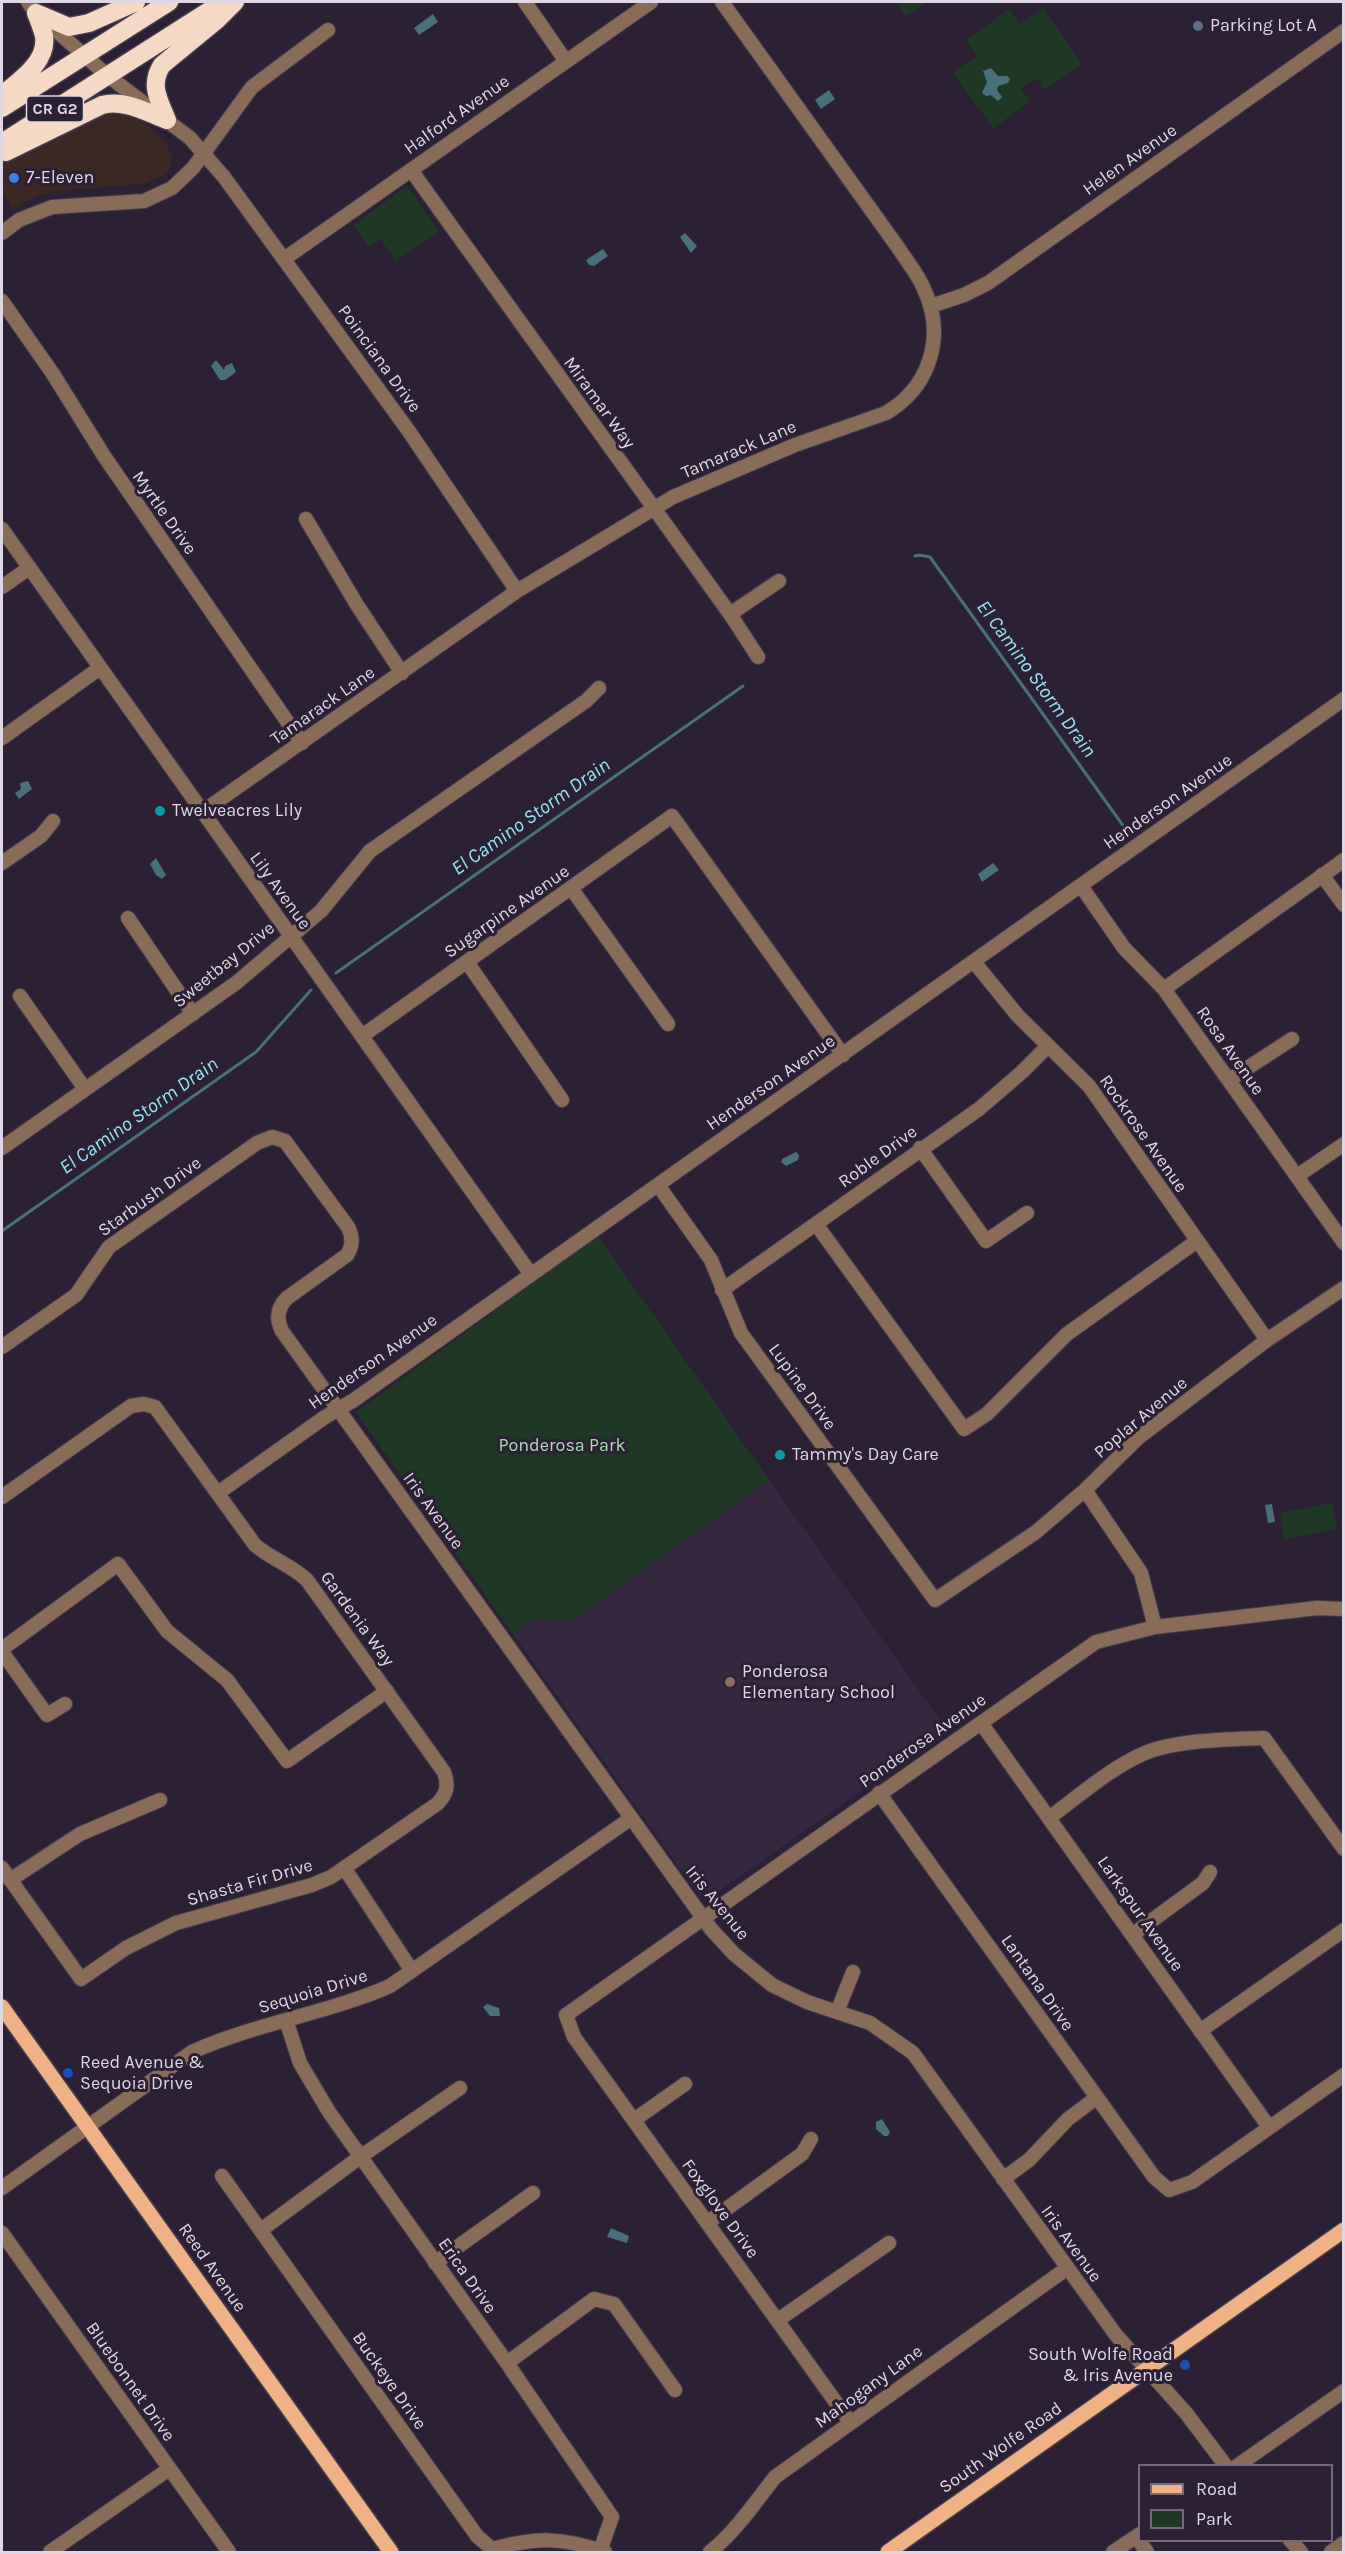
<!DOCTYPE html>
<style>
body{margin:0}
#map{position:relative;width:1345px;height:2554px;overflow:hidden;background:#2c2034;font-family:Karla,sans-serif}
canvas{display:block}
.frame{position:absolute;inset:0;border:3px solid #dfd7e5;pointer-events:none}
.legend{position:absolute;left:1138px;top:2464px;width:195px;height:78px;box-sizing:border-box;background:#2c2034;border:2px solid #74697b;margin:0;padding:8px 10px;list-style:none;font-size:18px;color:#dfd7e5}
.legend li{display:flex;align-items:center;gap:12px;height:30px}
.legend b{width:30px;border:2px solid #74697b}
</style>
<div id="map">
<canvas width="1345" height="2554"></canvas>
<div class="frame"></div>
<ul class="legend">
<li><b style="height:8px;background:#eeb285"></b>Road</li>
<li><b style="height:16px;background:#1f3826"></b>Park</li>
</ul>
</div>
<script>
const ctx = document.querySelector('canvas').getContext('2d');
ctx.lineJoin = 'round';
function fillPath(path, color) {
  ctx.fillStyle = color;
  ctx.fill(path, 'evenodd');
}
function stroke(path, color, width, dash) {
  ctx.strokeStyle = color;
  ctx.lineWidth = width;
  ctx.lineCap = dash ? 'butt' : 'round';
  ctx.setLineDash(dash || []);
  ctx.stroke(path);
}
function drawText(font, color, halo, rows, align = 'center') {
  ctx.font = font + ' Karla,sans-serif';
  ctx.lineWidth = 6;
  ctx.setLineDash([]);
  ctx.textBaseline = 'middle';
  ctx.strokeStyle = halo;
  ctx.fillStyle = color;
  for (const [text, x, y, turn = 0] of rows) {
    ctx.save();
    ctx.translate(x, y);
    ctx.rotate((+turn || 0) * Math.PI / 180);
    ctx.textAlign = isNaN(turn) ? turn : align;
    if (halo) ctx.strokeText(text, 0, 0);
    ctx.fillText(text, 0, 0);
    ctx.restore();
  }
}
fillPath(new Path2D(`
 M 105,109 L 126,111 L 149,126 L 166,143 L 173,159 L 167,174 L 143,184 L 64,190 L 37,196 L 13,209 L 2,191 L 2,162 Z`), '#3b2824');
fillPath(new Path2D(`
 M 769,1480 L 947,1730 L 711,1897 L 698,1894 L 513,1634 L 529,1622 L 543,1617 L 569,1623 Z`), '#362740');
fillPath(new Path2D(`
 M 896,2 L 927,2 L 906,16 Z
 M 1043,8 L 1082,64 L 1044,90 L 1036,78 L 1021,88 L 1030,102 L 993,128 L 953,73 L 977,56 L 966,40 L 1009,9 L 1020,24 Z
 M 407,186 L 439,231 L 396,261 L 380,239 L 369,247 L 353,225 Z
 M 598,1236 L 769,1480 L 569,1623 C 541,1617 536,1617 513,1634 L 356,1412 Z
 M 1332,1503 L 1337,1529 L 1284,1539 L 1280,1513 Z`), '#1f3826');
fillPath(new Path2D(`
 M 433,14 L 438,22 L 419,35 L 414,28 Z
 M 991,68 L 998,76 L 1007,76 L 1010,79 L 1008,83 L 998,86 L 997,90 L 1002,97 L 998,101 L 991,95 L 986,96 L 982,93 L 987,82 L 983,71 Z
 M 829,90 L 835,99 L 821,109 L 815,100 Z
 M 685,233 L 697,246 L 691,253 L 680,237 Z
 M 603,249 L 608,256 L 594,266 L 589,265 L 586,260 Z
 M 216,360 L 224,370 L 225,366 L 232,363 L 236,372 L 225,380 L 220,380 L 211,366 Z
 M 28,781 L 32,789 L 19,799 L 15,793 L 21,789 L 20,783 Z
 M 156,858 L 166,875 L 162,879 L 156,875 L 150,864 Z
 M 993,863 L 999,870 L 982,882 L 978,874 Z
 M 796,1152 L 799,1155 L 798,1160 L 786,1166 L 781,1162 L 782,1159 Z
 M 1272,1504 L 1275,1522 L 1268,1523 L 1265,1505 Z
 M 487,2004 L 499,2008 L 500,2016 L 490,2016 L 483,2007 Z
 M 882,2119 L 890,2132 L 888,2136 L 884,2136 L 876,2129 L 876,2122 Z
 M 611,2228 L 629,2236 L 627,2243 L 607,2237 Z`), '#47707a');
stroke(new Path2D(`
 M 915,556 L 919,555 L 930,557 L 1127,831
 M 336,973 L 743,686
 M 2,1231 L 256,1052 L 311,990`), '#47707a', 3);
const minor = new Path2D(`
 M 28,2 L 36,13 L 108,76 L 190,138 L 224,177 L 408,430 L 517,591
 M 525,2 L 565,60
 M 411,170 L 730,614 L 758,657
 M 2,233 L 19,220 L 52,207 L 144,201 L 172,188 L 193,168 L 252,87 L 328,30
 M 284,259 L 651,2
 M 2,301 L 53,374 L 104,456 L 302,743
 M 931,306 L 964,295 L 988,283 L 1344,31
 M 306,519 L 357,605 L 402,673
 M 2,529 L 530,1273
 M 2,587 L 29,568
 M 730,614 L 779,581
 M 2,738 L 100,668
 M 202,812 L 517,591 L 673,497 L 795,445 L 886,413 C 930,387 946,336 924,289 C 918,274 906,260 897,246 L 722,2
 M 2,863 L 41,836 L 53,821
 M 1322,875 L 1344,905
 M 1081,886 L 1124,948 L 1164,989 L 1344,1243
 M 571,888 L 668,1024
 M 128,918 L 193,1014
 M 467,962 L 562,1100
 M 974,962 L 1018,1016 L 1089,1086 L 1267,1340
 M 1164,989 L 1344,860
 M 20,996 L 85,1089
 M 362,1036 L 672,816 L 843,1055
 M 1229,1080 L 1292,1039
 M 2,1148 L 236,983 L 321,911 L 370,851 L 586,701 L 599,688
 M 920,1148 L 986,1241 L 1027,1213
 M 1297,1176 L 1344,1144
 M 658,1185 L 711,1260 L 741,1333 L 935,1600 L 1036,1532 L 1085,1490 L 1138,1438 L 1267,1340 L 1344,1288
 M 816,1224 L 964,1429 L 987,1414 L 1067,1334 L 1197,1241
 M 722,1290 L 979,1109 L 1022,1072 L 1048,1046
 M 2,1347 L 76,1295 L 109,1247 L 257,1143 L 272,1137 L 285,1141 L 348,1227 C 353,1237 353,1246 347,1255 L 287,1298 C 277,1308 276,1319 282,1331 L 338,1409 L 711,1929 L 734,1954 L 772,1985 L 807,2002 L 870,2023 L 913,2053 L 1116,2335 L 1186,2413 L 1226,2466
 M 1085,1490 L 1141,1573 L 1155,1627
 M 218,1493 L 325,1417 L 354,1400 L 1344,699
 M 2,1497 L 131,1406 L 144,1404 L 155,1407 L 255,1545 C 271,1559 291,1565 307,1580 L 444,1772 C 449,1785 447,1794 437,1804 L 331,1877 L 312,1885 L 176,1923 L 126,1948 L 81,1979 L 2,1868
 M 2,1649 L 118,1564 L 167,1631 L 227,1680 L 287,1761 L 387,1691
 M 2,1652 L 47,1715 L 65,1704
 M 981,1723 L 1269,2127
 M 879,1793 L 1154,2177 L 1169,2190 L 1192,2182 L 1344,2075
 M 1049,1818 C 1079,1796 1110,1768 1145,1753 C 1176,1740 1230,1739 1264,1738 L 1344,1849
 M 345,1869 L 412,1971
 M 10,1880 L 80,1834 L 160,1800
 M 1132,1935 L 1203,1883 L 1210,1872
 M 837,2012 L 853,1972
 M 286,2020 L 300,2063 L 329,2112 L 507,2363 L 612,2517 L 600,2551
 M 1200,2031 L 1344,1930
 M 634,2120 L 685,2084
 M 222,2176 L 477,2536 L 492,2549 C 537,2537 561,2537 605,2552
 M 1003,2179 L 1029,2160 L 1068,2119 L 1096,2098
 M 2,2188 L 192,2052 C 256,2023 326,2014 390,1986 L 630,1819
 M 707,2223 L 802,2154 L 811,2139
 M 261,2230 L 360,2157 L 460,2088
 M 2,2233 L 229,2552
 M 435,2263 L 533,2193
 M 778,2320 L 889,2243
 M 507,2363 L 594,2299 L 614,2304 L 675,2390
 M 850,2422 L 574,2037 L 566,2015 L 1096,1642 L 1155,1627 L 1317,1608 L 1344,1609
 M 1237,2466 L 1344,2391
 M 1136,2537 L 1147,2552
 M 1290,2540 L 1301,2552
 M 50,2552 L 169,2469
 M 710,2552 C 736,2531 754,2504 775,2477 L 1066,2269
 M 1113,2552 L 1140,2534
 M 1331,2552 L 1344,2543`);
const major = new Path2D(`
 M 2,2007 L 391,2552
 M 888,2552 L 1344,2230`);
const highway = new Path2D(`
 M 36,13 L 69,27 L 89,23 L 136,2
 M 2,95 C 19,81 48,62 44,36 C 42,28 39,21 36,13
 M 2,108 L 169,2
 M 167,120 C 159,100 149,85 162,65 L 218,19 L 235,2
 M 2,143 L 223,2
 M 6,152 L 102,105 C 124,99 146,112 167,120`);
stroke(minor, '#493d50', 16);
stroke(major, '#493d50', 18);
stroke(highway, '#493d50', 21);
stroke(minor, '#896c57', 14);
stroke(major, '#eeb285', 15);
stroke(highway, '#f6d9c4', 18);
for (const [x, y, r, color] of [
 [1198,26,6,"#5c6f8a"],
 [14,178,6,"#3f7fe0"],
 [160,811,6,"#0f9aa8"],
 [780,1455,6,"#0f9aa8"],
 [730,1682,6,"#8d6e63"],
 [68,2073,6,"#1a4fb4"],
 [1185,2365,6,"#1a4fb4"]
]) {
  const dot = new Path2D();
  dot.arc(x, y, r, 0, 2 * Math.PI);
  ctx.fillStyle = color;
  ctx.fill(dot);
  stroke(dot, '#2c2034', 2);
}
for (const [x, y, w] of [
 [55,109,57]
]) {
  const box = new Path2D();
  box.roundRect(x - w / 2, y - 13, w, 26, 4.5);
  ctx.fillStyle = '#2c2034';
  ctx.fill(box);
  stroke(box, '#dfd7e5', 1.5);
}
drawText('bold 16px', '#dfd7e5', null, [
 ["CR G2",55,109]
]);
drawText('18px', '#dfd7e5', '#2c2034', [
 ["Parking Lot A",1210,26],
 ["7-Eleven",26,178],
 ["Twelveacres Lily",172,811],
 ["Tammy's Day Care",792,1455],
 ["Ponderosa",742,1672],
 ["Elementary School",742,1693],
 ["Reed Avenue &",80,2063],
 ["Sequoia Drive",80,2084],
 ["South Wolfe Road",1173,2355,"right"],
 ["& Iris Avenue",1173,2376,"right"]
], 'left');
drawText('18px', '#dfd7e5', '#2c2034', [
 ["Halford Avenue",457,115,-35],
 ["Helen Avenue",1130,160,-35],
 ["Poinciana Drive",379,359,54],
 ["Miramar Way",599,403,54],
 ["Tamarack Lane",739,450,-23],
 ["Myrtle Drive",164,513,55],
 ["Tamarack Lane",323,706,-35],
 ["Henderson Avenue",1168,802,-35],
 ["Lily Avenue",280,891,54],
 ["Sugarpine Avenue",507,912,-35],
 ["Sweetbay Drive",224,965,-39],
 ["Rosa Avenue",1230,1051,55],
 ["Henderson Avenue",771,1083,-35],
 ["Rockrose Avenue",1143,1134,55],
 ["Roble Drive",878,1157,-36],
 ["Starbush Drive",150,1197,-36],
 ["Henderson Avenue",373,1362,-35],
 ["Lupine Drive",802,1387,54],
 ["Poplar Avenue",1141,1418,-40],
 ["Iris Avenue",433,1511,54],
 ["Gardenia Way",357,1619,54],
 ["Ponderosa Avenue",923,1741,-35],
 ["Shasta Fir Drive",250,1883,-16],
 ["Iris Avenue",717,1903,51],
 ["Larkspur Avenue",1140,1914,55],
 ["Lantana Drive",1037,1983,55],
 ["Sequoia Drive",313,1992,-17],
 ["Foxglove Drive",720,2209,54],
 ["Iris Avenue",1071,2244,54],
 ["Reed Avenue",212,2268,55],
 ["Erica Drive",467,2276,55],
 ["Buckeye Drive",389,2381,55],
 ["Bluebonnet Drive",130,2382,55],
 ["Mahogany Lane",869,2387,-36],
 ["South Wolfe Road",1001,2448,-35]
]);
drawText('18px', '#a8ddb5', '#2c2034', [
 ["Ponderosa Park",562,1446]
]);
drawText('italic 20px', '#97e2f4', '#2c2034', [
 ["El Camino Storm Drain",1036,679,54],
 ["El Camino Storm Drain",531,817,-35],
 ["El Camino Storm Drain",139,1116,-35]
]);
</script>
